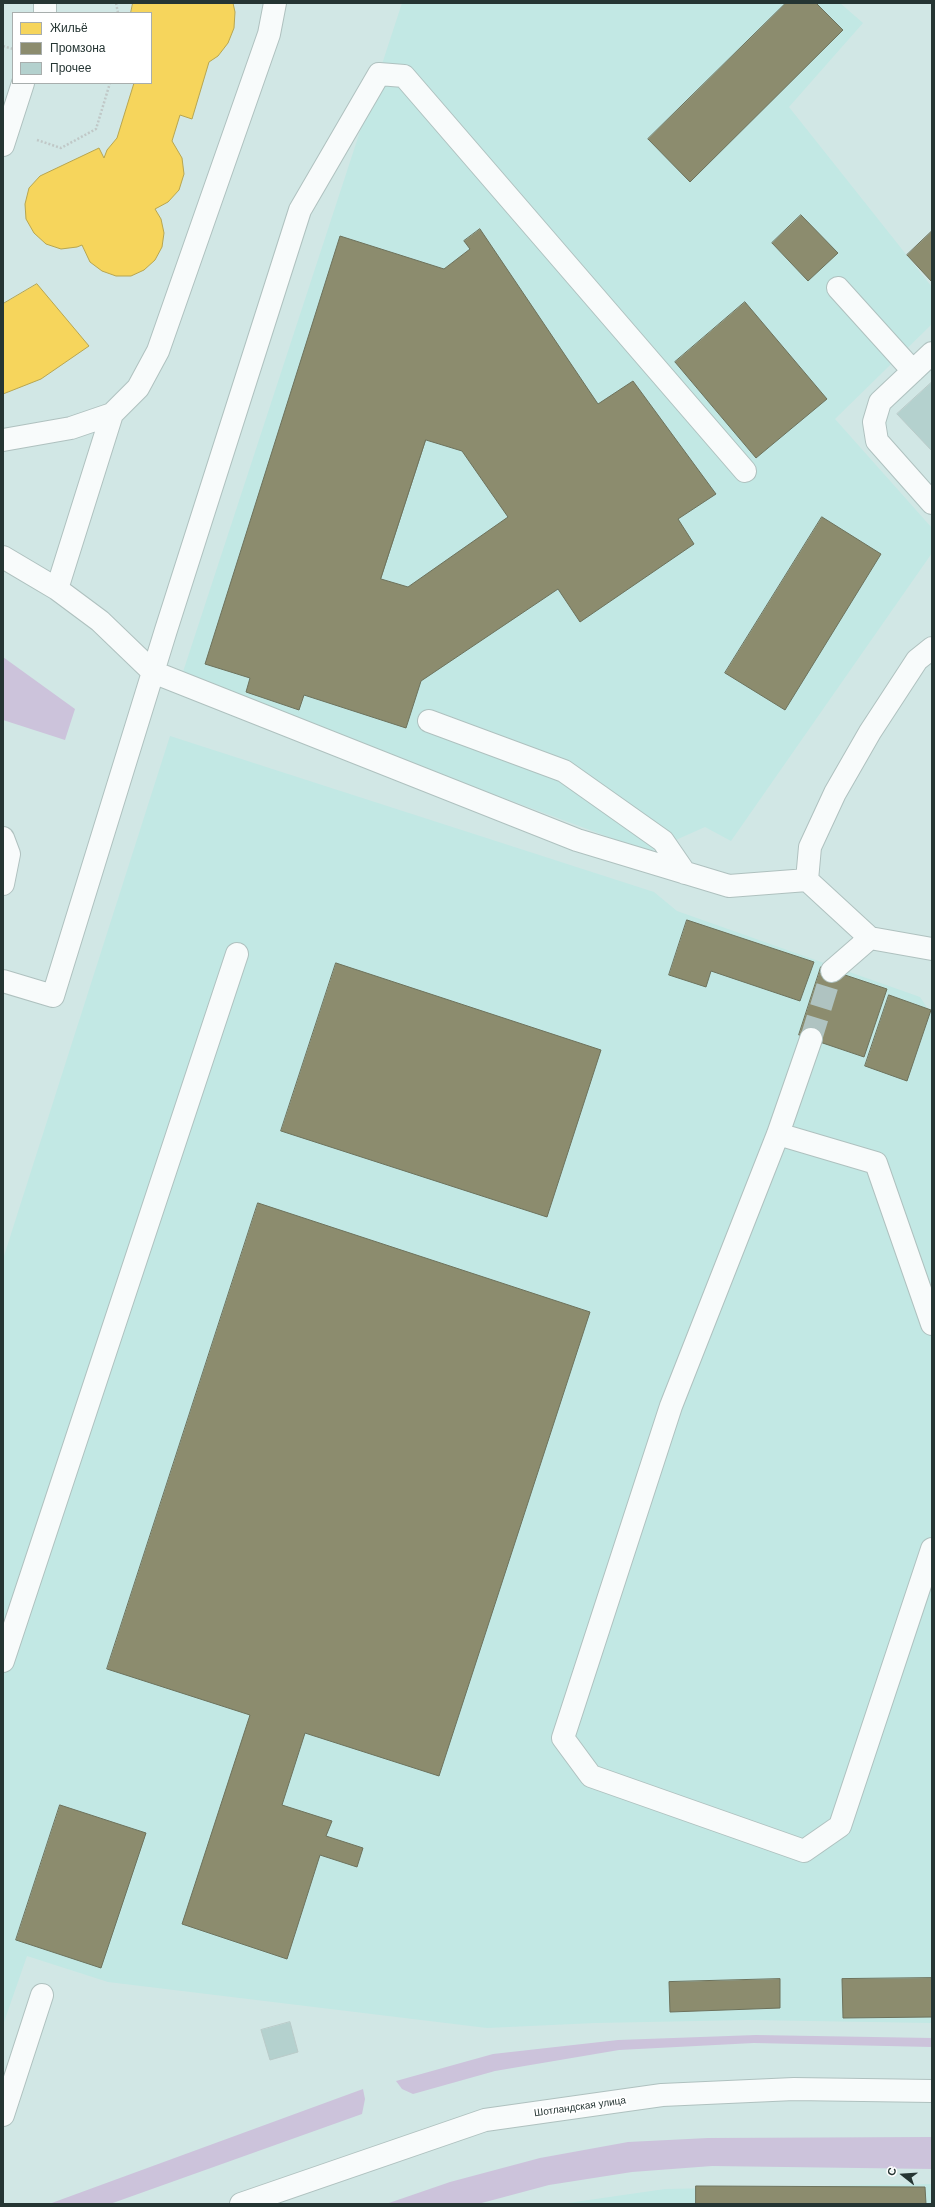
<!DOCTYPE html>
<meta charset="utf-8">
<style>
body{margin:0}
#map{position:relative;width:935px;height:2207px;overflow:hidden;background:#d1e7e5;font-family:Helvetica,sans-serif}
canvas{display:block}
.frame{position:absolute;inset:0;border:4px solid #253533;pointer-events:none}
.legend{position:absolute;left:12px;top:12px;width:140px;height:72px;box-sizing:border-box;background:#fff;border:1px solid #a8aead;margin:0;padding:5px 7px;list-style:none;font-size:12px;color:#253533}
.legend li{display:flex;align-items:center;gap:8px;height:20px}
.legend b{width:20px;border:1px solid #a8aead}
.north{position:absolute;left:883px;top:2155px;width:40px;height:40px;-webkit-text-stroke:3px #fff;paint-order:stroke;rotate:287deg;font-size:11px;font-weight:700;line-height:16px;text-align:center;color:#253533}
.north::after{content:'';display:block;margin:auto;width:14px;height:18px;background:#253533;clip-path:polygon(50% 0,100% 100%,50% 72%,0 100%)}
</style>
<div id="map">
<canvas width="935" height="2207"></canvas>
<div class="frame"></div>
<ul class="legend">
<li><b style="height:11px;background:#f6d55c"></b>Жильё</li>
<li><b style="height:11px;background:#8c8c6e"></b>Промзона</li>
<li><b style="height:11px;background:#b4d1ce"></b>Прочее</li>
</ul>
<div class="north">С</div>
</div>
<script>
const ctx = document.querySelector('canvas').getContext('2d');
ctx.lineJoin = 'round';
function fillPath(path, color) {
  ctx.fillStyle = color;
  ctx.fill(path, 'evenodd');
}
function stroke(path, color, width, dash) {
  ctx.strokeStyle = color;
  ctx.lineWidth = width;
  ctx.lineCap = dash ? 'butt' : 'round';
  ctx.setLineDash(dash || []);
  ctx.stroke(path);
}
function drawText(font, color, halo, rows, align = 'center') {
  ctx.font = font + ' Helvetica,sans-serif';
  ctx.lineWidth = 4;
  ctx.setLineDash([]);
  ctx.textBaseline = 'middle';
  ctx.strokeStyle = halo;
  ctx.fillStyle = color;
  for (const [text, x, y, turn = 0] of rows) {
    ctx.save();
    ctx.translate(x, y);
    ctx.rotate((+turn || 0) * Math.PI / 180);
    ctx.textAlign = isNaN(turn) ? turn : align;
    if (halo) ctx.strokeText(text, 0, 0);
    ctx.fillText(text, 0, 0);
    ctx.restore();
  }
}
fillPath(new Path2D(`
 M 402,3 L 840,3 L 863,23 L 789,107 L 932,287 L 932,324 L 835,419 L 932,528 L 932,553 L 731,841 L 705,827 L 649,852 L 181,678 Z
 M 170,736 L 654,892 L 677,911 L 920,997 L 932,1015 L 932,2023 L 749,2020 L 595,2023 L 487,2028 L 108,1982 L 27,1956 L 3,2025 L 3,1259 Z
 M 932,2184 L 932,2204 L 561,2204 L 665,2189 Z`), '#c2e8e4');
fillPath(new Path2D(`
 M 3,657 L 75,709 L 65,740 L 3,720 Z
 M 756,2035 L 932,2038 L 932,2047 L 754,2043 L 619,2050 L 495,2071 L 413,2094 L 402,2089 L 396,2081 L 493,2054 L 618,2040 Z
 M 363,2089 L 365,2099 L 362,2114 L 110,2204 L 49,2204 Z
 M 932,2137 L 932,2169 L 712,2166 L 632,2172 L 549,2185 L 478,2204 L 386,2204 L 450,2182 L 540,2158 L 628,2142 L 708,2138 Z`), '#ccc3db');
const homes = new Path2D(`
 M 133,3 L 233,3 L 235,12 L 234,28 L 228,43 L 218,56 L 209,62 L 192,119 L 180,115 L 172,141 L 182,158 L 184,174 L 179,190 L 168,202 L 155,209 L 161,219 L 164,233 L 162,247 L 155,260 L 144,270 L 131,276 L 116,276 L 102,271 L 90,262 L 82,245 L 77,247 L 61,249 L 46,244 L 34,233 L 26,219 L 25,204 L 29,188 L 40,176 L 99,148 L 104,158 L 107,150 L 117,138 L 134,83 L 151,83 L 151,13 L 131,13 Z
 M 37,284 L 89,346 L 41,379 L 3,394 L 3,304 Z`);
fillPath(homes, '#f6d55c');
stroke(homes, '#b7a550', 1);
const industry = new Path2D(`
 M 786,3 L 816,3 L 843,30 L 690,182 L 648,139 Z
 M 801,215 L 838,253 L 808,281 L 772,243 Z
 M 480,229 L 598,404 L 633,381 L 716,494 L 678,519 L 694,544 L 580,622 L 558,589 L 421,681 L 406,728 L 304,695 L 299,710 L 246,692 L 250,678 L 205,664 L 340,236 L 444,269 L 470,249 L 464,241 ZM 426,440 L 462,451 L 508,517 L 408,587 L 381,579 Z
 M 932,231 L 932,282 L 907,255 Z
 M 745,302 L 827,399 L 756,458 L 675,362 Z
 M 822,517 L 881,554 L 785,710 L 725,673 Z
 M 687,920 L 814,962 L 800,1001 L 711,971 L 706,987 L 669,975 Z
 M 336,963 L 601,1050 L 547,1217 L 281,1131 Z
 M 821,967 L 887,989 L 864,1057 L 799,1035 Z
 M 889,995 L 931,1010 L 907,1081 L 865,1066 Z
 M 258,1203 L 590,1312 L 439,1776 L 305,1733 L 282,1805 L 332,1821 L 326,1836 L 363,1848 L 357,1867 L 320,1855 L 287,1959 L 182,1924 L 250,1715 L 107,1669 Z
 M 60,1805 L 146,1833 L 101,1968 L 16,1940 Z
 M 932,1978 L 932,2017 L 843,2018 L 842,1979 Z
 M 780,1979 L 780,2008 L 670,2012 L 669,1982 Z
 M 696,2186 L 925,2187 L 926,2204 L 696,2204 Z`);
fillPath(industry, '#8c8c6e');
stroke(industry, '#6d725c', 1);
const building = new Path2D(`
 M 932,382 L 932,451 L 897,414 Z
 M 290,2022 L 298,2052 L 270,2060 L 261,2030 Z`);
fillPath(building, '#b4d1ce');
stroke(building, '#b9cac8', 1);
stroke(new Path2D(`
 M 811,1039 L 832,971`), '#afc3c1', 22, [22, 11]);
const minor = new Path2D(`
 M 45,13 L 45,3
 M 3,145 L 23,83
 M 838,288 L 913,371
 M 932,353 L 880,402 L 874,422 L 877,441 L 932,503
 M 3,440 L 71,428 L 112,414 L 138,388 L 158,351 L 269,34 L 275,3
 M 3,557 L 57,589 L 100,621 L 153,672 L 577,840 L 729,886 L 807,880 L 870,938 L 932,949
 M 57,589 L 112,414
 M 429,721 L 564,771 L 663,841 L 685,873
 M 3,838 L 9,854 L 3,884
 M 807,880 L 810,847 L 835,793 L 870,732 L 917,660 L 932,648
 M 832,971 L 870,938
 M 3,981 L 53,996 L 166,630 L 300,210 L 379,74 L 404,76 L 745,471
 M 811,1039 L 778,1134 L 671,1406 L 563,1738 L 591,1776 L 804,1851 L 840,1826 L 932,1549
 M 778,1134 L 876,1163 L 932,1324
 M 3,1661 L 237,954
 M 3,2115 L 42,1995
 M 241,2204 L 485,2120 L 662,2095 L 794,2089 L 932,2091`);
stroke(minor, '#afc1bf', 24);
stroke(new Path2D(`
 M 116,3 L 118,13
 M 3,46 L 13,49
 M 37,140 L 61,148 L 96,129 L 110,83`), '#c0c8c7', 2.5, [2, 2]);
stroke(minor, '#f8fbfb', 22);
drawText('10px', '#253533', '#fff', [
 ["Шотландская улица",580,2107,-8]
]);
</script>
